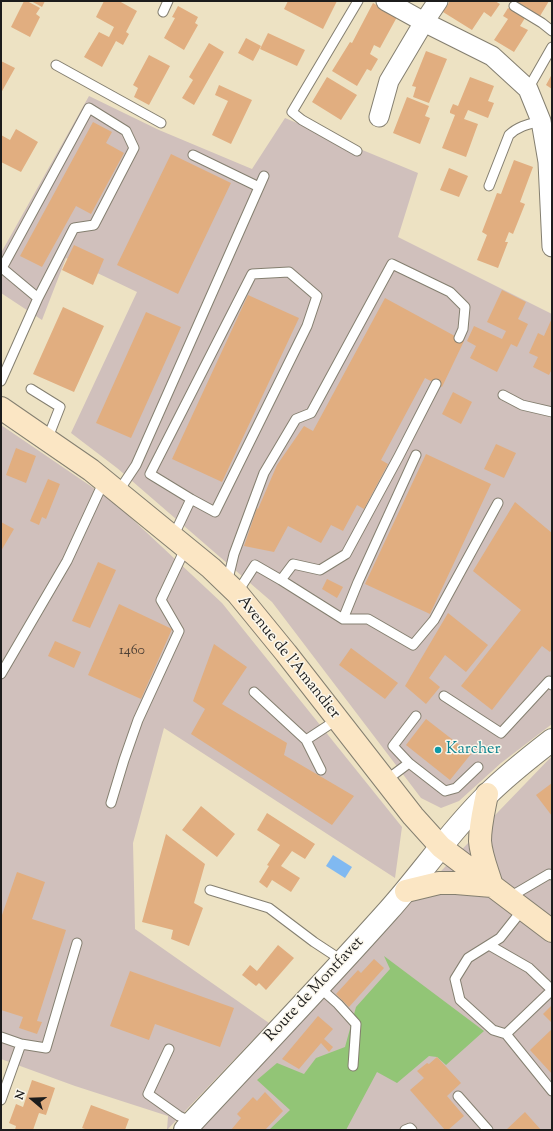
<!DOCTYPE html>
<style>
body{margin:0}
#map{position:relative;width:553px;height:1131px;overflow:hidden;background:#ede2c3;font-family:"Sorts Mill Goudy",serif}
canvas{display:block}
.frame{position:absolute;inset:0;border:2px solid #1c1c1c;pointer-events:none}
.north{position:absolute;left:12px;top:1079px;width:40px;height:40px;-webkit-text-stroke:3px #fbf7ec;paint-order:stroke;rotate:289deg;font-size:11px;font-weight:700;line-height:16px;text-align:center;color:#1c1c1c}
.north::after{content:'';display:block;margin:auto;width:14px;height:18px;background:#1c1c1c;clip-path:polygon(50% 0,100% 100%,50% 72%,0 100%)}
</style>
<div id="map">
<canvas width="553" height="1131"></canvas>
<div class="frame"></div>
<div class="north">N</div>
</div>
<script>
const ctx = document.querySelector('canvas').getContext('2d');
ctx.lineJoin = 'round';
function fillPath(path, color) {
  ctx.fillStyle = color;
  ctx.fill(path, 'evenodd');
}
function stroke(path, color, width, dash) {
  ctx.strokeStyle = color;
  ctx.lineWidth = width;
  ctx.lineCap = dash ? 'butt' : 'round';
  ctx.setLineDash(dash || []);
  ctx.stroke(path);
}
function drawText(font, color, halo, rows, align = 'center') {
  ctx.font = font + ' "Sorts Mill Goudy",serif';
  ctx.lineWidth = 3;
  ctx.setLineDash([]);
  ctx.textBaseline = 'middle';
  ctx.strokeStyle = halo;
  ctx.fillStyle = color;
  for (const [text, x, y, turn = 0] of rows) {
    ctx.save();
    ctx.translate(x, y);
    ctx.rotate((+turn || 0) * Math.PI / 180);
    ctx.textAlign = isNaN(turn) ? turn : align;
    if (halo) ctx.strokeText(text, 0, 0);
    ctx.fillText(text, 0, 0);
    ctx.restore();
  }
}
fillPath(new Path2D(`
 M 89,96 L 159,130 L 252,169 L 285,118 L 418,173 L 398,237 L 552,314 L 552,724 L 501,763 L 459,801 L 441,808 L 421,798 L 272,602 L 117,468 L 71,433 L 137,292 L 66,258 L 42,320 L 1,293 L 1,253 Z
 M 1,425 L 114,502 L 222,603 L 402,827 L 395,878 L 164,728 L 133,843 L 135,929 L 269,1023 L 167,1130 L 168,1116 L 75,1086 L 1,1059 Z
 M 552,756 L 552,1130 L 194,1130 L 417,896 Z`), '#d0c0bc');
fillPath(new Path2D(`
 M 384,956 L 484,1031 L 446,1065 L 437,1057 L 429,1056 L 397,1083 L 377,1072 L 346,1130 L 269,1130 L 290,1110 L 257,1080 L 277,1063 L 304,1074 L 316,1058 L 345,1047 L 356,1007 L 390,969 Z`), '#92c576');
fillPath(new Path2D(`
 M 333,855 L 352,867 L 345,878 L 326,866 Z`), '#80b9f1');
fillPath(new Path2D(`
 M 24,1 L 27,1 L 40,8 L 36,14 L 40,17 L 30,37 L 11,27 Z
 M 31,1 L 45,1 L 42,7 Z
 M 104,1 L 119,1 L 137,11 L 126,32 L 129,34 L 123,45 L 116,41 L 102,67 L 84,57 L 99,32 L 109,37 L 114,27 L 96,17 Z
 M 288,1 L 337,1 L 323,29 L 284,9 Z
 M 450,1 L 469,1 L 471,2 L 471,1 L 495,1 L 500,4 L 491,17 L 484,12 L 472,30 L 443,12 Z
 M 518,1 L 549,1 L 540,16 L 517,3 Z
 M 373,3 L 397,17 L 380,48 L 374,45 L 370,54 L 378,59 L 371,71 L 367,69 L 357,86 L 332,71 L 350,42 L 352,43 Z
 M 178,6 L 198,17 L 195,23 L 198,25 L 184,50 L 164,38 L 175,18 L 172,17 Z
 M 508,8 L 525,18 L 520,26 L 528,30 L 514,52 L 494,40 L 508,19 L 503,16 Z
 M 268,33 L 305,50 L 297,66 L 260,49 Z
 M 246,38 L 261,46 L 253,61 L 238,53 Z
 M 209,43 L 224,52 L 194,105 L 182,98 L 193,80 L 189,77 Z
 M 426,51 L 447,59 L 429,103 L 413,97 L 416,87 L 412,86 Z
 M 149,55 L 170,66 L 149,105 L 134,97 L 138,88 L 133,85 Z
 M 1,61 L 15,68 L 1,93 Z
 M 552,74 L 552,89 L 546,85 Z
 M 327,77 L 357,95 L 341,120 L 312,102 Z
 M 470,77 L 494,86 L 488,101 L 494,103 L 488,118 L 468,110 L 464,119 L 478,124 L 466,157 L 442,148 L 455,115 L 450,113 L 450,111 L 453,104 L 458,106 Z
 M 219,85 L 252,100 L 231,144 L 212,135 L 228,101 L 215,95 Z
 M 407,97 L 429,106 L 425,116 L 430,118 L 420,144 L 393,133 Z
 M 93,122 L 112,132 L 106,143 L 124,153 L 91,214 L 76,206 L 42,267 L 20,256 Z
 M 16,129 L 38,142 L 21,172 L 1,162 L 1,135 L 10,140 Z
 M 171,154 L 231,183 L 178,294 L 117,265 Z
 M 514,160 L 533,167 L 520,202 L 525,204 L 513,234 L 509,232 L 505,242 L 508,242 L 498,268 L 477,260 L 487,235 L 482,232 L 497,193 L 501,194 Z
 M 449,168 L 468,176 L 459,197 L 440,190 Z
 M 74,245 L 104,259 L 93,285 L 62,270 Z
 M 502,290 L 526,302 L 518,319 L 528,324 L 517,347 L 511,344 L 497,372 L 470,358 L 476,346 L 467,341 L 474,326 L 502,339 L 506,331 L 487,322 Z
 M 248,295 L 299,318 L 222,482 L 172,459 Z
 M 385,298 L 464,341 L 442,387 L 425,378 L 381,460 L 388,464 L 364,509 L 357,505 L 343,531 L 331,525 L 321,543 L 288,526 L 274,552 L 244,546 L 257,508 L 258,509 L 277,465 L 304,426 L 313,431 Z
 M 63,307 L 104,326 L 74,392 L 33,374 Z
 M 146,312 L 181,327 L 131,438 L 96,423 Z
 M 552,318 L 552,369 L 549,375 L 533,367 L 538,357 L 529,353 L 538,333 L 544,336 Z
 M 453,392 L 472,402 L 461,424 L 442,414 Z
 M 496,444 L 516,453 L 504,478 L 484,469 Z
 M 16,448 L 36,456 L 26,483 L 6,475 Z
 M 426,454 L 491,484 L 430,614 L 365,584 Z
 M 48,479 L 60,484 L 46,519 L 42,517 L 39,525 L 30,521 Z
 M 515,502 L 552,533 L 552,649 L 550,652 L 542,646 L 492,710 L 461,686 L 521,610 L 473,571 Z
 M 1,522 L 14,529 L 1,551 Z
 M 98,562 L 116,570 L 90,628 L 72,621 Z
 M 327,579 L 343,587 L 337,598 L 322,589 Z
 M 119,604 L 172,629 L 141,699 L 88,675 Z
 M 448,613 L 488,645 L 466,672 L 445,655 L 429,678 L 440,687 L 426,704 L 405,686 Z
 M 55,641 L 81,652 L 74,668 L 48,656 Z
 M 214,644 L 247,667 L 222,704 L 287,743 L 284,755 L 354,796 L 332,825 L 191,734 L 205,709 L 193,701 Z
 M 351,648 L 398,683 L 385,699 L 339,665 Z
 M 426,719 L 471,754 L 450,780 L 406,745 Z
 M 552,783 L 552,816 L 536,795 Z
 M 201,806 L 235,834 L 217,857 L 182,830 Z
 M 267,813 L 315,844 L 305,859 L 292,851 L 281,866 L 300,878 L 291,892 L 272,880 L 267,888 L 259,882 L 269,866 L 267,865 L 280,845 L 257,830 Z
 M 166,834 L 205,864 L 194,903 L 203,908 L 189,946 L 171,939 L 173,930 L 142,922 Z
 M 17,872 L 45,882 L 32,919 L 66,930 L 37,1021 L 42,1022 L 37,1034 L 19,1028 L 23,1017 L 1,1010 L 1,914 L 2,915 Z
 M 278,945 L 294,958 L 266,990 L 259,983 L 256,986 L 242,975 L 250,965 L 257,971 Z
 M 374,959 L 384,968 L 349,1007 L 336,994 L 358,970 L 361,973 Z
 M 130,971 L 234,1008 L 220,1047 L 155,1024 L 149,1040 L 110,1026 Z
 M 552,1005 L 552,1023 L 543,1014 Z
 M 318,1016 L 333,1029 L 324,1039 L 333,1047 L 329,1052 L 321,1043 L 299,1069 L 282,1059 Z
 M 552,1029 L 552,1074 L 530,1050 Z
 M 437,1057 L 461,1083 L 447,1096 L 464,1116 L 448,1130 L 445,1130 L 410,1090 L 424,1078 L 417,1071 L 427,1063 L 429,1064 Z
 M 32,1080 L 55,1088 L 46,1115 L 39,1113 L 33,1130 L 15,1130 L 16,1126 L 9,1123 L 16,1104 L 23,1107 Z
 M 265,1092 L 283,1111 L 265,1130 L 231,1130 L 241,1118 L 237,1114 L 253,1097 L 257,1101 Z
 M 91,1105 L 129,1119 L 125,1130 L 88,1130 L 82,1128 Z
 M 525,1112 L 541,1130 L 506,1130 Z`), '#e1ae80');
const service = new Path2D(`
 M 514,6 L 542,23 L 552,31
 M 163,12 L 168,1
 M 56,65 L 161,123
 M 528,89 L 552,47
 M 357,151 L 302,120 L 292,112 L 358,1
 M 193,155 L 259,187
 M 489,186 L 509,135 C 518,126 529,124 541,121
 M 1,381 L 38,298 L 74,228 L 94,225 L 134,148 L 126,131 L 89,108 L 2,268 L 38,298
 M 31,389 L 60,407 L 47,440
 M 503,395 L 522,405 L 552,412
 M 118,492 L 136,465 L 264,176
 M 173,537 L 191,499 L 215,512 L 307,326 L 317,296 L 289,272 L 252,274 L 150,474 L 191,499
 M 281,580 L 293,564 L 320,570 L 346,554 L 399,456 L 436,384
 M 227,583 L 234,554 L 264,473 L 296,419 L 311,413 L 392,264 L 450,292 L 465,307 L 463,329 L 459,338
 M 237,593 L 255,565 L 281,580 L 343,619 L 368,619 L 413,645 L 434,620 L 498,503
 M 343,619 L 358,582 L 416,455
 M 1,674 L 67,561 L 104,481
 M 254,692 L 306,740 L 338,719
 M 444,696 L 501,733 L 549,681 L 552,685
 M 306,740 L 321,770
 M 409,763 L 393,746 L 416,716
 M 385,781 L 409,763 L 445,791 L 456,788 L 478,767
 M 111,803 L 124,760 L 138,720 L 179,631 L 161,600 L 186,547
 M 210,890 L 269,908 L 314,942 L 343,961
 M 508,898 L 549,874 L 552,875
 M 523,909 L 500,938 L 468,958 L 455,979 L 460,1000 L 493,1030 L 506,1034 L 552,1091
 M 489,945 L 529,968 L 552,990
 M 319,987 L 338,1004 L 356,1024 L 353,1066
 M 506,1034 L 552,990
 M 1,1037 L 21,1044
 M 169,1049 L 148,1094 L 179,1116 L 192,1122
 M 458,1096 L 488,1130
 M 1,1100 L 21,1044 L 46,1048 L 77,943
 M 405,1130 L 410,1128 L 412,1130`);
const minor = new Path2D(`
 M 386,1 L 424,22 L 438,1
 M 379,117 L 389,81 L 424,22 L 492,56 L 528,89 L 541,121 L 548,162 L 552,247`);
const tertiary = new Path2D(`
 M 185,1130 C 253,1057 322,985 389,910 C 422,873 451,830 487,795 C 507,775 530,757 552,740`);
const secondary = new Path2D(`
 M 1,408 L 91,470 L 211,568 L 237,593 L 286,653 L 413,816 L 441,847 L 552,931
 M 406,891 L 439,883 L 456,883 L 492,886 C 488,872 481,856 480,841 C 480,825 484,810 487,794`);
stroke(service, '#847f70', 11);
stroke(minor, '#847f70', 21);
stroke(tertiary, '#847f70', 24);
stroke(secondary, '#847f70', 24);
stroke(service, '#fff', 9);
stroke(minor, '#fff', 19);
stroke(tertiary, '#fff', 22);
stroke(secondary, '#fbe6c4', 22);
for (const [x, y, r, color] of [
 [438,750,4,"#0f9aa8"]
]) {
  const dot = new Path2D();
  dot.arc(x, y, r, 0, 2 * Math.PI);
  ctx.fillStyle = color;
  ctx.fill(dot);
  stroke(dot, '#fbf7ec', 1.5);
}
drawText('14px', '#4d4035', null, [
 ["1460",132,652]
]);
drawText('16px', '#1c1c1c', '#fbf7ec', [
 ["Avenue de l'Amandier",288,658,51],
 ["Route de Montfavet",315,990,-47]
]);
drawText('16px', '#0d838f', '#fbf7ec', [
 ["Karcher",446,750]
], 'left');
</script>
